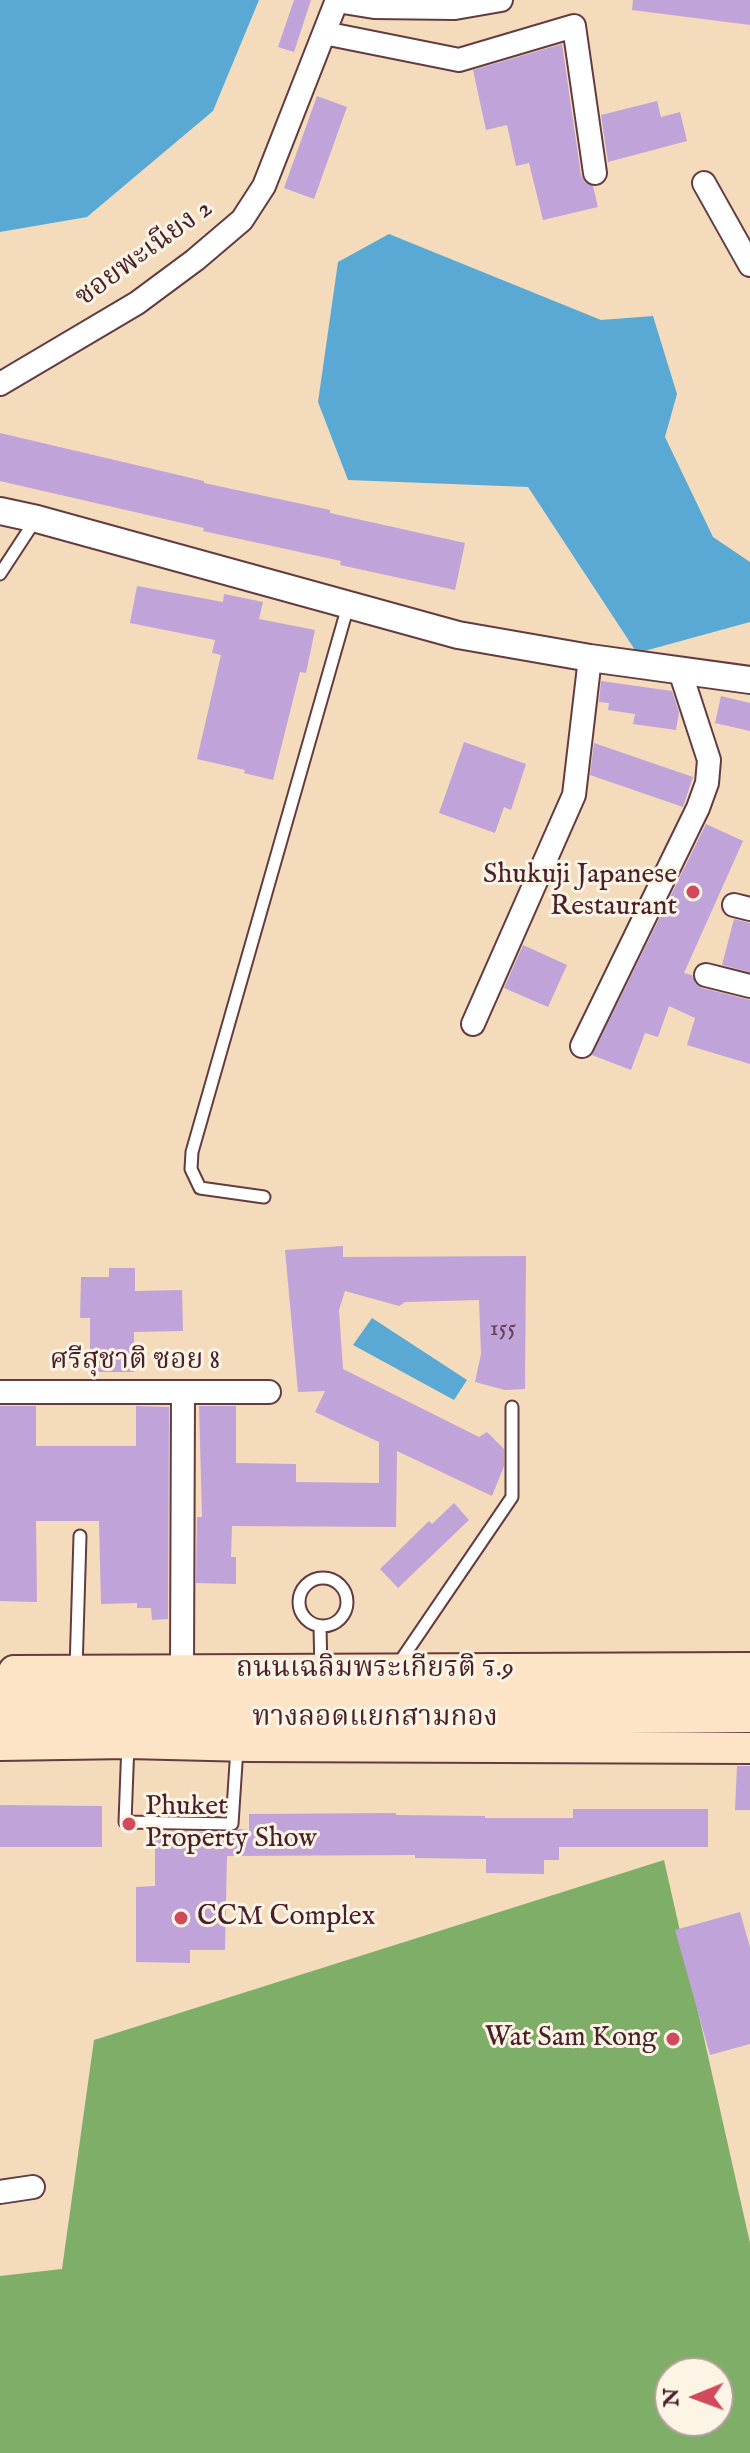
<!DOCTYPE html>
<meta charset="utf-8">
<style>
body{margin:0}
#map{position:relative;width:750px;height:2453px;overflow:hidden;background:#f3dbbc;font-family:"IM FELL English",serif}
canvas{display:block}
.north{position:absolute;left:654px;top:2357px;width:80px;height:80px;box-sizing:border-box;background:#fcf5e5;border:2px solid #b59f9b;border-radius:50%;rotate:269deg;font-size:22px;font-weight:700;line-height:32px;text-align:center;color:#4a1f2b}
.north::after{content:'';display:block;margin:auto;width:28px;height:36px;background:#d1495b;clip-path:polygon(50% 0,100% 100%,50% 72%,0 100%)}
</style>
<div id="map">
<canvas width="750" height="2453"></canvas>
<div class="north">N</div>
</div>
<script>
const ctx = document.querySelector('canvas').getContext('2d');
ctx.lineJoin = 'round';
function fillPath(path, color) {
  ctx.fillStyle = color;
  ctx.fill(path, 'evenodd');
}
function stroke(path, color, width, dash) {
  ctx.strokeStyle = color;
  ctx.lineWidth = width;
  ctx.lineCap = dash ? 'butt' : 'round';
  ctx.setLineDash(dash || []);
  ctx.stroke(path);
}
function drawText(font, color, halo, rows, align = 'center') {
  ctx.font = font + ' "IM FELL English","Noto Serif Thai",serif';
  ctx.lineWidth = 6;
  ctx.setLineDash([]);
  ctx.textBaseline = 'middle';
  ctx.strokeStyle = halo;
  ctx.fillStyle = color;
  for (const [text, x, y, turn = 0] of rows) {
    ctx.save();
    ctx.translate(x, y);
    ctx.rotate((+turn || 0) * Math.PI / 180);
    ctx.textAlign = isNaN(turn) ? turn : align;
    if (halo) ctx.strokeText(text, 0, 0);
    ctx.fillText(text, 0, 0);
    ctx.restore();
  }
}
fillPath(new Path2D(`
 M 664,1860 L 750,2243 L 750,2453 L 0,2453 L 0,2276 L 62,2269 L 94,2040 ZM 670,2373 L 718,2373 L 718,2421 L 670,2421 Z`), '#7fae68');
fillPath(new Path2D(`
 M 0,0 L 259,0 L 213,111 L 87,217 L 0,232 Z
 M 389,234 L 601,320 L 653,316 L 677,394 L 665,437 L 713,537 L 750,562 L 750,622 L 637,653 L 528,487 L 348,480 L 318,402 L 338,262 Z
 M 372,1318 L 467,1380 L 454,1400 L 353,1345 Z`), '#59a9d4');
fillPath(new Path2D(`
 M 294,0 L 311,0 L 294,52 L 278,47 Z
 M 633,0 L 750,0 L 750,25 L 632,10 Z
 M 562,44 L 581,175 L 585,182 L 593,186 L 598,207 L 543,220 L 529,163 L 516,166 L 507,125 L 486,130 L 473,70 Z
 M 317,96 L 347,107 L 314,199 L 284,188 Z
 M 657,101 L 661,117 L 680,112 L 687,141 L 608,162 L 601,115 Z
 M 0,433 L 204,481 L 204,483 L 330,510 L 330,513 L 465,543 L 455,590 L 340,565 L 341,561 L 203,531 L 204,528 L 0,481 Z
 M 137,586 L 223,602 L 224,594 L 263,602 L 259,619 L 315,630 L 306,673 L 300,672 L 273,780 L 244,773 L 245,770 L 197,759 L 221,655 L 212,653 L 215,640 L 130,623 Z
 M 601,681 L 672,691 L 679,712 L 676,730 L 633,724 L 635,714 L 608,710 L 609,703 L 599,702 Z
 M 721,696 L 750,703 L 750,731 L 715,723 Z
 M 464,742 L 526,764 L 511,810 L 504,807 L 495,833 L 439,813 Z
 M 594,743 L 693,777 L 683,807 L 590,775 Z
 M 706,824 L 743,841 L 684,973 L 692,975 L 696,984 L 702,988 L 750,1000 L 750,1064 L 687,1045 L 695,1018 L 669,1006 L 658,1037 L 645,1033 L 631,1070 L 592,1055 Z
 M 734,919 L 750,923 L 750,972 L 722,965 Z
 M 523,945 L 567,965 L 548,1007 L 504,988 Z
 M 343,1246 L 343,1257 L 526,1256 L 525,1389 L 505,1390 L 475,1382 L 481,1354 L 479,1300 L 405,1302 L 399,1306 L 345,1291 L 339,1310 L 343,1369 L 479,1437 L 487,1432 L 504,1449 L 504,1466 L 492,1496 L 397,1451 L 396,1527 L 232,1526 L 231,1557 L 236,1557 L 236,1584 L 196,1583 L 197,1517 L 202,1517 L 199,1406 L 236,1406 L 236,1463 L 296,1464 L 296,1482 L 379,1483 L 379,1442 L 315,1412 L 325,1391 L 298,1392 L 285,1250 Z
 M 109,1268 L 135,1268 L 135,1291 L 182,1290 L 183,1331 L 134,1332 L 134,1372 L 90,1372 L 90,1318 L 80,1318 L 81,1277 L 109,1277 Z
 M 0,1406 L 36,1406 L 36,1446 L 136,1446 L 136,1406 L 169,1407 L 168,1619 L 152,1620 L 151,1608 L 137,1608 L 137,1603 L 101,1604 L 99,1521 L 36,1521 L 37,1602 L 0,1601 Z
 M 454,1503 L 469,1520 L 398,1588 L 380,1569 L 429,1521 L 432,1524 Z
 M 737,1766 L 750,1766 L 750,1810 L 735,1810 Z
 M 0,1805 L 102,1806 L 102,1847 L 0,1847 Z
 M 573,1809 L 708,1809 L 708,1847 L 559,1847 L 559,1860 L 544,1860 L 544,1874 L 486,1873 L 486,1859 L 415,1858 L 415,1855 L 227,1856 L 225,1950 L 190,1950 L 190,1963 L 136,1962 L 136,1887 L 155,1886 L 155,1831 L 232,1832 L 238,1829 L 249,1830 L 249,1814 L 396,1813 L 396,1815 L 485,1816 L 485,1818 L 573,1818 Z
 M 740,1912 L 750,1947 L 750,2044 L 710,2055 L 675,1930 Z`), '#c0a3d9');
const service = new Path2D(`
 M 0,574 L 36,519
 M 264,1197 L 200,1188 L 191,1169 L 192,1152 L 348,606
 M299 1602a24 24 0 1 1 48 0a24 24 0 1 1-48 0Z
 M 320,1627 L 321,1670
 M 397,1666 L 512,1497 L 512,1407
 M 76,1670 L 80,1536
 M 128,1743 L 125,1822 L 232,1824 L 237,1748`);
const minor = new Path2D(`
 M 337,1 L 374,7 L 455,8 L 501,0
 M 324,33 L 459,60 L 574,26 L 595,173
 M 704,183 L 750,265
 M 0,384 L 137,303 L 195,260 L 242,220 L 264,186 L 337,0
 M 734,905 L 750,909
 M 706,975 L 750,986
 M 473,1024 L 574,795 L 590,658
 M 582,1046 L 698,808 L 707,783 L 709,760 L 680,671
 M 0,1392 L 269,1392
 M 182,1670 L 183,1392
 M 0,2192 L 33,2187`);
const tertiary = new Path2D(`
 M 0,511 L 37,519 L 458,635 L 590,658 L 750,680`);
const secondary = new Path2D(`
 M 14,1671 L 750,1668
 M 0,1690 L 251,1695 L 750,1695
 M 0,1715 L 251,1720 L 750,1717
 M 0,1745 L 128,1743 L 250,1746 L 750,1748`);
stroke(service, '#633b41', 15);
stroke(minor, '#633b41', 26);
stroke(tertiary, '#633b41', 30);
stroke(secondary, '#633b41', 34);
stroke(service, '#fff', 11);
stroke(minor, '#fff', 22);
stroke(tertiary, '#fff', 26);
stroke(secondary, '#fee4c6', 30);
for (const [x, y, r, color] of [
 [693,892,8,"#d1495b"],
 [129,1824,8,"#d1495b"],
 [181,1918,8,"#d1495b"],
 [673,2039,8,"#d1495b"]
]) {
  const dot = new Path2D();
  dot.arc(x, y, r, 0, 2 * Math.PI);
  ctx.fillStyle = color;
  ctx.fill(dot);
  stroke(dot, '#fcf5e5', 3);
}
drawText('24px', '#684056', null, [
 ["155",503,1330]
]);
drawText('28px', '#4a1f2b', '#fcf5e5', [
 ["ซอยพะเนียง 2",145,254,-36],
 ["ศรีสุชาติ ซอย 8",135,1362],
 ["ถนนเฉลิมพระเกียรติ ร.9",375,1670],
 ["ทางลอดแยกสามกอง",375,1719]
]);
drawText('28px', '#4a1f2b', '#fcf5e5', [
 ["Shukuji Japanese",677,876],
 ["Restaurant",677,908],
 ["Phuket",145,1808,"left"],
 ["Property Show",145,1840,"left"],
 ["CCM Complex",197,1918,"left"],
 ["Wat Sam Kong",657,2039]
], 'right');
</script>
